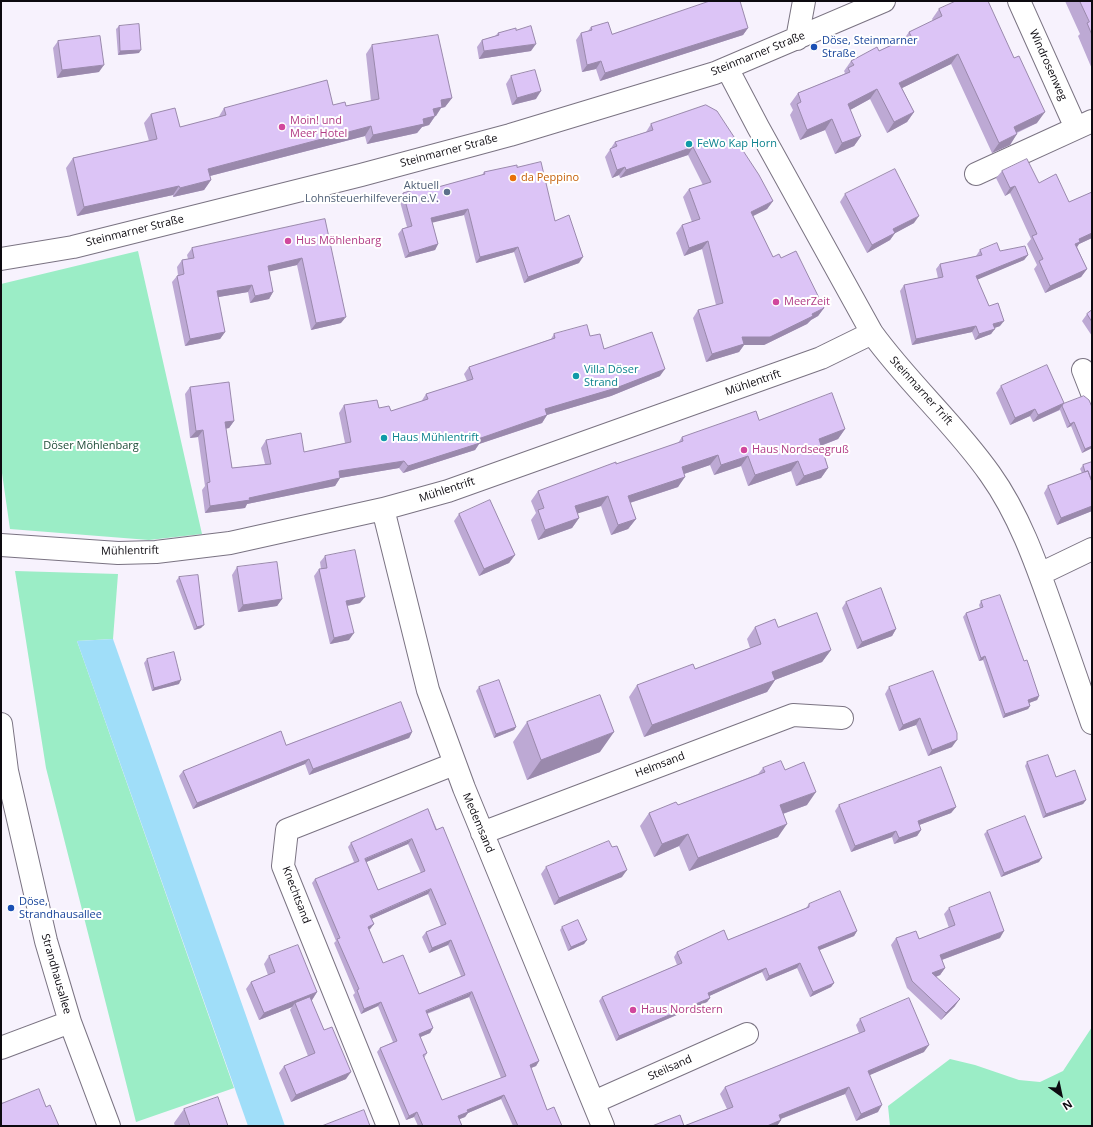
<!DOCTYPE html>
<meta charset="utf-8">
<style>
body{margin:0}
#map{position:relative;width:1093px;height:1127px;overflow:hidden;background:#f7f2fd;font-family:"Open Sans",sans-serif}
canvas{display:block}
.frame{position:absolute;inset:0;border:2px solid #0d0a10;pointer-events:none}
.north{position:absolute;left:1041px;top:1075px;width:40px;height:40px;-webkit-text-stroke:3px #fff;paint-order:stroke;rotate:147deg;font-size:11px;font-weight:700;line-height:16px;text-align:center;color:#0d0a10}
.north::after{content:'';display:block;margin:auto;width:14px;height:18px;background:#0d0a10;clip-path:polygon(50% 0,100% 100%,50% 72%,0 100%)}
</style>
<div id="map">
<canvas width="1093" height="1127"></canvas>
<div class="frame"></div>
<div class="north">N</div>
</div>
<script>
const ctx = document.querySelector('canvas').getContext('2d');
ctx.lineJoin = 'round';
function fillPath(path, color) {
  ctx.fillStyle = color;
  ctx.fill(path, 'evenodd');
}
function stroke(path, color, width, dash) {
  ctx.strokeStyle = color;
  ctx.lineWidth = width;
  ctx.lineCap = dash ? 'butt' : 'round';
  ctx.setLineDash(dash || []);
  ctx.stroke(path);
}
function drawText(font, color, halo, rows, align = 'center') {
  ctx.font = font + ' "Open Sans",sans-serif';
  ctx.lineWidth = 4;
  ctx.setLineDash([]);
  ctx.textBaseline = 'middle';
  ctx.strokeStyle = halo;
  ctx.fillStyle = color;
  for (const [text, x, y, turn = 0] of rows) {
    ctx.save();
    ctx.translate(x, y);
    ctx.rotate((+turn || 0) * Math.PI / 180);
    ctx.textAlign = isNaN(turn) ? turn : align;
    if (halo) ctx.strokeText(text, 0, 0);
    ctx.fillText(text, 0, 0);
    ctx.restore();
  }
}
fillPath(new Path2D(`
 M 138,251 L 202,534 L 149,540 L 10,529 L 1,466 L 1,284 Z
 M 15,571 L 118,574 L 113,639 L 77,641 L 234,1088 L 136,1122 L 46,768 Z
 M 1092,1027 L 1092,1126 L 890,1126 L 888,1106 L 950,1059 L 975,1065 L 1019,1080 L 1040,1082 L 1063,1071 Z`), '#9bedc6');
fillPath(new Path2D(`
 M 113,639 L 285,1126 L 248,1126 L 77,641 Z`), '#a0def9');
const minor = new Path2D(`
 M 1019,1 L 1076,128
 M 797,39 L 804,1
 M 727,68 L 758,127 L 872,333 C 908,383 955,424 990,474 C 1020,516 1037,566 1054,614 C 1067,650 1079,686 1092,723
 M 976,174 L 1092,121
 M 1,259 L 73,247 L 361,175 L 510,135 L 715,73 L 884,1
 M 1083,370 L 1092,393
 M 383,509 L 428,690 L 464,788 L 603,1126
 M 1,545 L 118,553 L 156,552 L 230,543 L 383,509 L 448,491 L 821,358 L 872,333
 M 1040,574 L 1092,549
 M 1,724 L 7,771 L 46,941 L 70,1022 L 109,1126
 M 482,833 L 793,715 L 842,718
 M 1,1048 L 70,1022
 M 594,1102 L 747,1034
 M 388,1126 L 283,866 L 287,830 L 454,764`);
stroke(minor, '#7a7382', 24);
stroke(minor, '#fff', 22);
fillPath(new Path2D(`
 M 1065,1 L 1092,1 L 1092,69 L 1078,36 L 1080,34 Z
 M 939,9 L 1037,123 L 1017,133 L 1010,145 L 992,153 L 951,64 L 902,88 L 914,112 L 907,122 L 887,133 L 870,99 L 850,110 L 861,136 L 854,146 L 835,154 L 825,130 L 800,140 L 790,115 L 793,110 L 790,104 L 798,93 L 844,74 L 845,73 L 844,71 L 851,61 L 879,51 L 904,39 L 909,32 L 933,21 L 932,19 Z
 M 119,26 L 139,53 L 118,55 L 116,29 Z
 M 591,27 L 612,34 L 748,28 L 743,35 L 600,81 L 596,69 L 582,72 L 576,40 L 581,33 L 588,31 Z
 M 516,30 L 531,51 L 479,59 L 477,47 L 482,40 L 495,36 L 498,33 Z
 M 58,41 L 99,72 L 57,78 L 53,48 Z
 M 372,45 L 452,98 L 445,107 L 441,108 L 429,125 L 422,127 L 417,133 L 367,144 L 365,136 L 210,176 L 211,180 L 204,190 L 173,197 L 173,195 L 77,216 L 66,168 L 73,158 L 149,141 L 144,123 L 151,114 L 180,127 L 218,118 L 224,108 L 333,105 L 346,106 L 371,101 L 366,54 Z
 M 511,76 L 536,99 L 512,105 L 506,84 Z
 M 706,105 L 773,201 L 767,209 L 753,216 L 773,257 L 781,258 L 824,308 L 818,316 L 811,320 L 807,324 L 764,345 L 744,345 L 739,352 L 706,362 L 693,318 L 698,310 L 716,305 L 702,249 L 684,256 L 676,233 L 682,225 L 692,222 L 683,197 L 689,189 L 703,185 L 688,155 L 620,178 L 619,175 L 612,178 L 605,157 L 615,142 L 646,132 L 651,124 Z
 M 517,167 L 555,221 L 579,263 L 524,283 L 514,252 L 476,263 L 464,215 L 432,222 L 438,244 L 435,250 L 405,258 L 398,234 L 402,229 L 407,227 L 399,198 L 403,193 L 431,189 L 482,175 L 484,172 Z
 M 1002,171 L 1039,183 L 1069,202 L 1092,192 L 1092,238 L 1079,244 L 1077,247 L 1087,269 L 1081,277 L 1045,293 L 1034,269 L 1037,265 L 1027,244 L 1031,239 L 1010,193 L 1005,196 L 996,178 Z
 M 845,194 L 914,223 L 895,233 L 890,240 L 867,253 L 840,202 Z
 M 325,219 L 341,323 L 311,330 L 297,265 L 269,271 L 273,292 L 269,299 L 250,303 L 248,292 L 218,297 L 225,332 L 220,339 L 185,346 L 172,282 L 177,276 L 178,275 L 177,267 L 182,260 L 188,259 L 187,255 L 192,248 Z
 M 980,250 L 1000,251 L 1028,255 L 1024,260 L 977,279 L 989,306 L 1000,326 L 994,328 L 991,334 L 975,340 L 972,332 L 912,345 L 900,291 L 904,285 L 938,278 L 936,269 L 940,264 L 976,256 Z
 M 1092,306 L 1092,336 L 1082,321 L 1087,314 L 1091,311 L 1091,308 Z
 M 554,334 L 590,336 L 604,349 L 660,376 L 611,396 L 547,415 L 542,423 L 479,444 L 475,450 L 403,473 L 399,468 L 340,478 L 335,486 L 247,504 L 245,508 L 205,513 L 202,490 L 205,486 L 198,437 L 190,438 L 185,394 L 190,387 L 234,421 L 229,428 L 226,429 L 232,468 L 265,464 L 261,448 L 266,440 L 304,452 L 345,443 L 339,413 L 344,405 L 379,408 L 391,411 L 421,402 L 426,394 L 467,381 L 464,374 L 469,367 L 551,339 Z
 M 1001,386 L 1063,404 L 1092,448 L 1082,453 L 1071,426 L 1067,428 L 1060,410 L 1033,422 L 1030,416 L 1010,425 L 996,393 Z
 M 759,420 L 845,429 L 838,439 L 821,446 L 828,468 L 821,478 L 796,486 L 791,471 L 748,486 L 741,466 L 714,475 L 710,465 L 684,474 L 678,487 L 630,503 L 636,519 L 628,529 L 611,535 L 601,506 L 577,513 L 579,518 L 572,528 L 538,540 L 531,520 L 536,513 L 531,501 L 538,491 L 678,443 L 682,437 Z
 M 1092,462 L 1092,511 L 1057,525 L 1044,493 L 1048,486 L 1082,473 L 1080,469 L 1083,465 Z
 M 459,514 L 515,555 L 509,563 L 479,576 L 454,521 Z
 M 325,556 L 360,603 L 347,606 L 349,640 L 330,644 L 314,576 L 319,569 L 321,569 L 320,562 Z
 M 237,567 L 282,599 L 277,606 L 238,612 L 232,575 Z
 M 179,577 L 201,628 L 194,630 L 176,581 Z
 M 981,601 L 1024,661 L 1039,696 L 1037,700 L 1029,703 L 1030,706 L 1028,709 L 1003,718 L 983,660 L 979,661 L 963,617 L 966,613 L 980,608 L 979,605 Z
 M 846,602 L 896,629 L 892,636 L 857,649 L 842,608 Z
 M 755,627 L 778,627 L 831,650 L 822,662 L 775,680 L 767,692 L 644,737 L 629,697 L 637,685 L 695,669 L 750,648 L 747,639 Z
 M 147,659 L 179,684 L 152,691 L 144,663 Z
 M 479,687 L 516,727 L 514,730 L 494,738 L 476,691 Z
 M 889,687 L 952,747 L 928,756 L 916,725 L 899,731 L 885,694 Z
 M 527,722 L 600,752 L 527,780 L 513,742 Z
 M 412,732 L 409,738 L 309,775 L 305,764 L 193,809 L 179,776 L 183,771 L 286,745 Z
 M 1027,762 L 1056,777 L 1086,800 L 1083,804 L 1043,818 L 1025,766 Z
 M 763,768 L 785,770 L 807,805 L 783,814 L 778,837 L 689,871 L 679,846 L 654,857 L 640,826 L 649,813 L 678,805 L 758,774 Z
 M 839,805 L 956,807 L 951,813 L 919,825 L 921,830 L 917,836 L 894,844 L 892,837 L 851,852 L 835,811 Z
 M 428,809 L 539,1061 L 536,1066 L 531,1068 L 547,1110 L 562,1126 L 513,1126 L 501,1099 L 468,1113 L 465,1117 L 459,1119 L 462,1126 L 418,1126 L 414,1117 L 406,1120 L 377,1052 L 380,1048 L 393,1042 L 378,1006 L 361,1014 L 353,995 L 355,993 L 334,943 L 336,941 L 312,883 L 315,879 L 354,862 L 348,847 L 351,843 ZM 408,844 L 421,873 L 378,890 L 366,862 ZM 428,894 L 441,926 L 426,932 L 422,937 L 429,953 L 448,945 L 461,976 L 419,994 L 383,963 L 369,930 L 370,929 L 374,924 L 371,919 ZM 469,997 L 501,1078 L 442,1100 L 424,1058 L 427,1053 L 420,1037 L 430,1033 L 433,1028 L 427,1014 Z
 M 987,831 L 1039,862 L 1001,877 L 984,834 Z
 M 546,867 L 622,877 L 554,905 L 541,874 Z
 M 809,904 L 857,931 L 854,936 L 819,950 L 834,983 L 831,987 L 810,997 L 797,968 L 766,981 L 762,972 L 709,996 L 710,998 L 707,1002 L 616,1041 L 599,1001 L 602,997 L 677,965 L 674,957 L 677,952 L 728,940 L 806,908 Z
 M 949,908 L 1000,938 L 942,960 L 945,968 L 940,975 L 936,977 L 955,1006 L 941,1020 L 907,988 L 891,945 L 896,938 L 919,939 L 949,928 L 944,914 Z
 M 562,927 L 587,940 L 584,944 L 568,951 L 560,930 Z
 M 269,956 L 317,992 L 312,1000 L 311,1000 L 324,1030 L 346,1079 L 291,1102 L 279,1073 L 284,1066 L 308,1056 L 290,1010 L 292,1007 L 259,1020 L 246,989 L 251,982 L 268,975 L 264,964 Z
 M 860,1019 L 924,1052 L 869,1075 L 878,1112 L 856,1121 L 845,1094 L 781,1119 L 781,1120 L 777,1126 L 652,1126 L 684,1126 L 727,1109 L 720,1094 L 725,1087 L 859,1033 L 856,1025 Z
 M 184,1109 L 228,1126 L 175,1126 L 174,1123 Z`), '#bda9d4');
fillPath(new Path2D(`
 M 752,1 L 759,1 L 758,2 L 751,2 Z
 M 748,28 L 743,35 L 600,81 L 605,73 Z
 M 536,44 L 531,51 L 479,59 L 484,51 Z
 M 141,50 L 139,53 L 118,55 L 120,51 Z
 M 958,54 L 951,64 L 892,93 L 899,83 Z
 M 601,61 L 596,69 L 582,72 L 587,65 Z
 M 104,65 L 99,72 L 57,78 L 62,70 Z
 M 877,89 L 870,99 L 841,115 L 848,104 Z
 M 541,91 L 536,99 L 512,105 L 517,98 Z
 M 452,98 L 445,107 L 441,108 L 436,116 L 431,117 L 435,116 L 429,125 L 422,127 L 417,133 L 367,144 L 373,135 L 423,119 L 433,109 L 441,100 Z
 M 914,112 L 907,122 L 887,133 L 894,122 Z
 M 1045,112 L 1037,123 L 1006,137 L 1014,127 Z
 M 832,119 L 825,130 L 800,140 L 807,130 Z
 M 371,126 L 365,136 L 202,178 L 208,169 Z
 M 1017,134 L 1010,145 L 992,153 L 999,143 Z
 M 861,136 L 854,146 L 835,154 L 842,143 Z
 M 693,147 L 688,155 L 620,178 L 626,170 Z
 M 625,167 L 619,175 L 612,178 L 617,170 Z
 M 211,180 L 204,190 L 173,197 L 180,188 Z
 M 179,186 L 173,195 L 77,216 L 84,207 Z
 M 1015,186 L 1010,193 L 1005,196 L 1010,188 Z
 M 773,201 L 767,209 L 745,220 L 751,212 Z
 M 468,209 L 464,215 L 427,224 L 431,218 Z
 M 919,216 L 914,223 L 888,237 L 893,229 Z
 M 895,233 L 890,240 L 867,253 L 872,245 Z
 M 1092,233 L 1092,238 L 1079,244 L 1075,250 L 1070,252 L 1079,239 Z
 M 708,241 L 702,249 L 684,256 L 689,248 Z
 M 438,244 L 435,250 L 405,258 L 409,253 Z
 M 518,247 L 514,252 L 476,263 L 480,257 Z
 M 1028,255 L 1024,260 L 972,282 L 976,276 Z
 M 583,257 L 579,263 L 524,283 L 528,277 Z
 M 302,258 L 297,265 L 263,273 L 268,266 Z
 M 1087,269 L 1081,277 L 1045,293 L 1050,286 Z
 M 252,285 L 248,292 L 213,298 L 217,291 Z
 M 273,292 L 269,299 L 250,303 L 255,296 Z
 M 824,308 L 818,316 L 811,320 L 807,324 L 764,345 L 744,345 L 739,352 L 706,362 L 712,354 L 742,337 L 812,314 Z
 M 346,317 L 341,323 L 311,330 L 316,323 Z
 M 1004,321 L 1000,326 L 989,330 L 993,324 Z
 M 976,326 L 972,332 L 912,345 L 916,339 Z
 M 995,329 L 991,334 L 975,340 L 979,334 Z
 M 225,332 L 220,339 L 185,346 L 190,339 Z
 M 665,369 L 660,376 L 611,396 L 540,417 L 545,409 Z
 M 1064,403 L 1059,410 L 1033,422 L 1038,415 Z
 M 1035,409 L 1030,416 L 1010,425 L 1015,418 Z
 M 547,415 L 542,423 L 479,444 L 475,450 L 403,473 L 408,466 L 478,439 Z
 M 234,421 L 229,428 L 220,429 L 225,422 Z
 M 1074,422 L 1071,426 L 1067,428 L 1070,424 Z
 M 845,429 L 838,439 L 812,449 L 819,439 Z
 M 203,430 L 198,437 L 190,438 L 196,431 Z
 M 1092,446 L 1092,448 L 1082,453 L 1085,449 Z
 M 718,455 L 710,465 L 675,477 L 682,467 Z
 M 748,456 L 741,466 L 714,475 L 721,465 Z
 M 404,461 L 399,468 L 334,479 L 339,471 Z
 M 798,461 L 791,471 L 748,486 L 755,475 Z
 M 828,468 L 821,478 L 796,486 L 804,476 Z
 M 685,477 L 678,487 L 620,506 L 628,496 Z
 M 340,478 L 335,486 L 247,504 L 245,508 L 205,513 L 210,506 Z
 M 608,496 L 601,506 L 567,517 L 575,506 Z
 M 1092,506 L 1092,511 L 1057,525 L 1061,518 Z
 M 579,518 L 572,528 L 538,540 L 545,530 Z
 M 636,519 L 628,529 L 611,535 L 618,525 Z
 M 515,555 L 509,563 L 479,576 L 484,569 Z
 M 365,597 L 360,603 L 341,607 L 346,601 Z
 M 282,599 L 277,606 L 238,612 L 243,605 Z
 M 204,625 L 201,628 L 194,630 L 197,627 Z
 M 896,629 L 892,636 L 857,649 L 862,642 Z
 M 354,633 L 349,640 L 330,644 L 334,638 Z
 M 831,650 L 822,662 L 764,684 L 772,672 Z
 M 985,656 L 983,660 L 979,661 L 981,658 Z
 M 181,680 L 179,684 L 152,691 L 154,688 Z
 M 775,680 L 767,692 L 644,737 L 652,725 Z
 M 1039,696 L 1037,700 L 1026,704 L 1028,700 Z
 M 1030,706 L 1028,709 L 1003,718 L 1005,714 Z
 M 920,718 L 916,725 L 899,731 L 903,725 Z
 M 516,727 L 514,730 L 494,738 L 496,734 Z
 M 412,732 L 409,738 L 309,775 L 313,769 Z
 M 614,732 L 600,752 L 527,780 L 541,760 Z
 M 957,740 L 952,747 L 928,756 L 932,750 Z
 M 309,759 L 305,764 L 193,809 L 197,803 Z
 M 816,792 L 807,805 L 771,818 L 780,805 Z
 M 1086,800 L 1083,804 L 1043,818 L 1046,814 Z
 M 956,807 L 951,813 L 914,827 L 918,821 Z
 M 787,824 L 778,837 L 689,871 L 698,858 Z
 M 921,830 L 917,836 L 894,844 L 899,838 Z
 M 896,831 L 892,837 L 851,852 L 855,846 Z
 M 688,834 L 679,846 L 654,857 L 662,844 Z
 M 412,839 L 408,844 L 362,864 L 365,859 Z
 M 1042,858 L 1039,862 L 1001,877 L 1004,873 Z
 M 627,870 L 622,877 L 554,905 L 559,898 Z
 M 431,889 L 428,894 L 367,921 L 370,916 Z
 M 374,924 L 370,929 L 365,931 L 368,927 Z
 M 857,931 L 854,936 L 815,952 L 818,947 Z
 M 1004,931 L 1000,938 L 936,962 L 940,955 Z
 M 451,940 L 448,945 L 429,953 L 432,948 Z
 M 587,940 L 584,944 L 568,951 L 571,947 Z
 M 800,963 L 797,968 L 766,981 L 769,976 Z
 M 766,968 L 762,972 L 705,998 L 708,993 Z
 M 945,968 L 940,975 L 927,980 L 932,973 Z
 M 834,983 L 831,987 L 810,997 L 813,992 Z
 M 317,992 L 312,1000 L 296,1006 L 295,1003 L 292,1007 L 259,1020 L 264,1013 Z
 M 472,992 L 469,997 L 422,1015 L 426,1011 Z
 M 710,998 L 707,1002 L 616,1041 L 619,1036 Z
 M 960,999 L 955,1006 L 941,1020 L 946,1013 Z
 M 381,1002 L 378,1006 L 361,1014 L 364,1009 Z
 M 433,1028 L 430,1033 L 416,1039 L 419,1034 Z
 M 929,1045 L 924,1052 L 863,1078 L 868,1071 Z
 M 539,1061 L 536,1066 L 526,1070 L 530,1065 Z
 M 351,1072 L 346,1079 L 291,1102 L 296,1095 Z
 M 849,1087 L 845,1094 L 775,1121 L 779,1115 Z
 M 504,1095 L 501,1099 L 468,1113 L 465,1117 L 455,1121 L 458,1116 L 467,1110 Z
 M 882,1105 L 878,1112 L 856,1121 L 861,1114 Z
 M 417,1112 L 414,1117 L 406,1120 L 409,1116 Z
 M 781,1120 L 777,1126 L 767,1126 Z`), '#9a89ac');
const building = new Path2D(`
 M 710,1 L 740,1 L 748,28 L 605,73 L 601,61 L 587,65 L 581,33 L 592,30 L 591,27 L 608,22 L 612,34 Z
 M 956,1 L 988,1 L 1014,58 L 1019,56 L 1045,112 L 1014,127 L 1017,134 L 999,143 L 958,54 L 899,83 L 914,112 L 894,122 L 877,89 L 848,104 L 861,136 L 842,143 L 832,119 L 807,130 L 797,104 L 801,102 L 798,93 L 850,72 L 848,68 L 854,65 L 851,61 L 877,47 L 879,51 L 911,36 L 909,32 L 942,16 L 939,9 Z
 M 1080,1 L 1092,1 L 1092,35 L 1087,23 L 1089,22 Z
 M 139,24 L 141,50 L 120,51 L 119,26 Z
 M 531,26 L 536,44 L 484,51 L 482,40 L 499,35 L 498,33 L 516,28 L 516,30 Z
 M 438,35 L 452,98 L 441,100 L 442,107 L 433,109 L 435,116 L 423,119 L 424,124 L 373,135 L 371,126 L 208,169 L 211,180 L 180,188 L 179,186 L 84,207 L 73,158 L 157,139 L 151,114 L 175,108 L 180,127 L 226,115 L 224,108 L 327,80 L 333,105 L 345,102 L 346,106 L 379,99 L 372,45 Z
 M 100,36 L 104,65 L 62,70 L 58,41 Z
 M 535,70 L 541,91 L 517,98 L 511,76 Z
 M 706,105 L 717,111 L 759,175 L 773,201 L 751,212 L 773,257 L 779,254 L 781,258 L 796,251 L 824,308 L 812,314 L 813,316 L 770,337 L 742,337 L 744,344 L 712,354 L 698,310 L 723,303 L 708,241 L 689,248 L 682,225 L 700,219 L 689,189 L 711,182 L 693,147 L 626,170 L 625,167 L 617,170 L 610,149 L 617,146 L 615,142 L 653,130 L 651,124 Z
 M 1027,159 L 1039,183 L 1056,174 L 1069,202 L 1092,192 L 1092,233 L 1079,239 L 1080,242 L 1075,244 L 1087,269 L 1050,286 L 1039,261 L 1043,259 L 1032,236 L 1037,234 L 1015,186 L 1010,188 L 1002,171 Z
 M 541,162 L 555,221 L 569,215 L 583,257 L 528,277 L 518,247 L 480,257 L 468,209 L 431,218 L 438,244 L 409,253 L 402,229 L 412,226 L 403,193 L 430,185 L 431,189 L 485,174 L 484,172 L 517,165 L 517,167 Z
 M 895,169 L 919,216 L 893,229 L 895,233 L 872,245 L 845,194 Z
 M 325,219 L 346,317 L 316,323 L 302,258 L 268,266 L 273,292 L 255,296 L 252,285 L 217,291 L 225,332 L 190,339 L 177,276 L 184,274 L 182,260 L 194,258 L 192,248 Z
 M 997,243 L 1000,251 L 1025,246 L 1028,255 L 976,276 L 989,306 L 998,303 L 1004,321 L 993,324 L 995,329 L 979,334 L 976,326 L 916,339 L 904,285 L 943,277 L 940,264 L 982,255 L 980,250 Z
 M 1092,310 L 1092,322 L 1087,314 Z
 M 587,325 L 590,336 L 600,334 L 604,349 L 652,332 L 665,369 L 616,388 L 545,409 L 547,415 L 478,439 L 480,443 L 408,466 L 404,461 L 339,471 L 340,478 L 249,498 L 250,500 L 210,506 L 207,483 L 210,482 L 203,430 L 196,431 L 190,387 L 229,382 L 234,421 L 225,422 L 232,468 L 271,464 L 266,440 L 301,433 L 304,452 L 351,442 L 344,405 L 377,400 L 379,408 L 389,406 L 391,411 L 428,399 L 426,394 L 473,379 L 469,367 L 555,338 L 554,334 Z
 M 1047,365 L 1064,403 L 1038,415 L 1035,409 L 1015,418 L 1001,386 Z
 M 832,393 L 845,429 L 819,439 L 828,468 L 804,476 L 798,461 L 755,475 L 748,456 L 721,465 L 718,455 L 682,467 L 685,477 L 628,496 L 636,519 L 618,525 L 608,496 L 575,506 L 579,518 L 545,530 L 538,510 L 544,508 L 538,491 L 616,462 L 616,464 L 683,441 L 682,437 L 756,411 L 759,420 Z
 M 1084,396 L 1089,400 L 1092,407 L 1092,446 L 1085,449 L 1074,422 L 1070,424 L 1062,406 L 1063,404 Z
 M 1092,462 L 1092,482 L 1088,471 L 1085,472 L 1083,465 Z
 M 1088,471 L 1092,482 L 1092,506 L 1061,518 L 1048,486 Z
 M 490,500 L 515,555 L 484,569 L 459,514 Z
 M 355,550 L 365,597 L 346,601 L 354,633 L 334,638 L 319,569 L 327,568 L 325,556 Z
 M 277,562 L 282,599 L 243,605 L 237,567 Z
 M 198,575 L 204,625 L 197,627 L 179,577 Z
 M 881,588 L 896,629 L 862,642 L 846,602 Z
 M 1000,595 L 1024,661 L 1027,660 L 1039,696 L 1028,700 L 1030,706 L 1005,714 L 985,656 L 981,658 L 966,613 L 983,607 L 981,601 Z
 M 817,613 L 831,650 L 772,672 L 775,680 L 652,725 L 637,685 L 693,664 L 695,669 L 761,644 L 755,627 L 775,619 L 778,627 Z
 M 174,652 L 181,680 L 154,688 L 147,659 Z
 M 933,671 L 957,733 L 957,740 L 932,750 L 920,718 L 903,725 L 889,687 Z
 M 499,680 L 516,727 L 496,734 L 479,687 Z
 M 600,695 L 614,732 L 541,760 L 527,722 Z
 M 401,702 L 412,732 L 313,769 L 309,759 L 197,803 L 183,771 L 281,731 L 286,745 Z
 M 1048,755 L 1056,777 L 1075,770 L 1086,800 L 1046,814 L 1027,762 Z
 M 781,761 L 785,770 L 804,762 L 816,792 L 780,805 L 787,824 L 698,858 L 688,834 L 662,844 L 649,813 L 676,802 L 678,805 L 765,772 L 763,768 Z
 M 941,767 L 956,807 L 918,821 L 921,830 L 899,838 L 896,831 L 855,846 L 839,805 Z
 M 428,809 L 436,830 L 443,827 L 539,1061 L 530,1065 L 547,1110 L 554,1107 L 562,1126 L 518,1126 L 504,1095 L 467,1110 L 468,1112 L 458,1116 L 462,1126 L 423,1126 L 417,1112 L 409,1116 L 380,1048 L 397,1041 L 381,1002 L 364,1009 L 357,990 L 359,989 L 337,939 L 340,938 L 315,879 L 359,861 L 351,843 ZM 412,839 L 425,871 L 378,890 L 365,859 ZM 431,889 L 446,924 L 426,932 L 432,948 L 451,940 L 465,975 L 419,994 L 403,955 L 383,963 L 368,927 L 374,924 L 370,916 ZM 472,992 L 506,1076 L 442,1100 L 423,1055 L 427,1053 L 419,1034 L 433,1028 L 426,1011 Z
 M 1025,816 L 1042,858 L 1004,873 L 987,831 Z
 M 609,841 L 612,847 L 617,846 L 627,870 L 559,898 L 546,867 Z
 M 840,891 L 857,931 L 818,947 L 834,983 L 813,992 L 800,963 L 769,976 L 766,968 L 708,993 L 710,998 L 619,1036 L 602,997 L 682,963 L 677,952 L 724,930 L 728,940 L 809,907 L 809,904 Z
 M 990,892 L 1004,931 L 940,955 L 945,968 L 932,973 L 960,999 L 946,1013 L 912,981 L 896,938 L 916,931 L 919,939 L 955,925 L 949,908 Z
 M 578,920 L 587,940 L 571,947 L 562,927 Z
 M 298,945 L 317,992 L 264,1013 L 251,982 L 275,972 L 269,956 Z
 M 310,997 L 324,1030 L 332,1027 L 351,1072 L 296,1095 L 284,1066 L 315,1053 L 295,1003 Z
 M 909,998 L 929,1045 L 868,1071 L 882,1105 L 861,1114 L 849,1087 L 779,1115 L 781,1120 L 767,1126 L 652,1126 L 680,1115 L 684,1126 L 733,1107 L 725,1087 L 865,1031 L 860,1019 Z
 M 39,1089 L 46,1107 L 50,1105 L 59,1126 L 1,1126 L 1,1101 L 2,1103 Z
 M 218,1097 L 228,1126 L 190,1126 L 184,1109 Z
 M 364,1110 L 370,1126 L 322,1126 Z`);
fillPath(building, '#dcc4f6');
stroke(building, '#9a89ac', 1);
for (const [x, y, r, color] of [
 [814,47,4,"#1a4fb4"],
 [282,127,4,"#d1479c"],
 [689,144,4,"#0f9aa8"],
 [513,178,4,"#e8710a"],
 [447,192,4,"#5c6f8a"],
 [288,241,4,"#d1479c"],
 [776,302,4,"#d1479c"],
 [576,376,4,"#0f9aa8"],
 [384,438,4,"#0f9aa8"],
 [744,450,4,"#d1479c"],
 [11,908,4,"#1a4fb4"],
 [633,1010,4,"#d1479c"]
]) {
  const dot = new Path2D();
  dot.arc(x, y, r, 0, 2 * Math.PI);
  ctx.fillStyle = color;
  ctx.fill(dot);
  stroke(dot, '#fff', 1.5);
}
drawText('11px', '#164399', '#fff', [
 ["Döse, Steinmarner",822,41],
 ["Straße",822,54],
 ["Döse,",19,902],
 ["Strandhausallee",19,915]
], 'left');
drawText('11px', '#0d0a10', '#fff', [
 ["Steinmarner Straße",758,54,-22],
 ["Windrosenweg",1048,65,66],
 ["Steinmarner Straße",449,151,-15],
 ["Steinmarner Straße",135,231,-14],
 ["Mühlentrift",753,383,-19],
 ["Steinmarner Trift",921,391,48],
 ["Mühlentrift",447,490,-18],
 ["Mühlentrift",130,551,-1],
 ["Helmsand",660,765,-21],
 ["Medemsand",478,823,67],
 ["Knechtsand",296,895,69],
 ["Strandhausallee",56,974,74],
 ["Steilsand",670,1068,-24]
]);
drawText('11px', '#b23c85', '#fff', [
 ["Moin! und",290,121],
 ["Meer Hotel",290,134],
 ["Hus Möhlenbarg",296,241],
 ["MeerZeit",784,302],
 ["Haus Nordseegruß",752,450],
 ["Haus Nordstern",641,1010]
], 'left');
drawText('11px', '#0d838f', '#fff', [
 ["FeWo Kap Horn",697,144],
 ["Villa Döser",584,370],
 ["Strand",584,383],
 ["Haus Mühlentrift",392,438]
], 'left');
drawText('11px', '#c56008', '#fff', [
 ["da Peppino",521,178]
], 'left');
drawText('11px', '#4e5e75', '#fff', [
 ["Aktuell",439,186],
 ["Lohnsteuerhilfeverein e.V.",439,199]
], 'right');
drawText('11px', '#1e4c38', '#fff', [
 ["Döser Möhlenbarg",91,446]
]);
</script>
